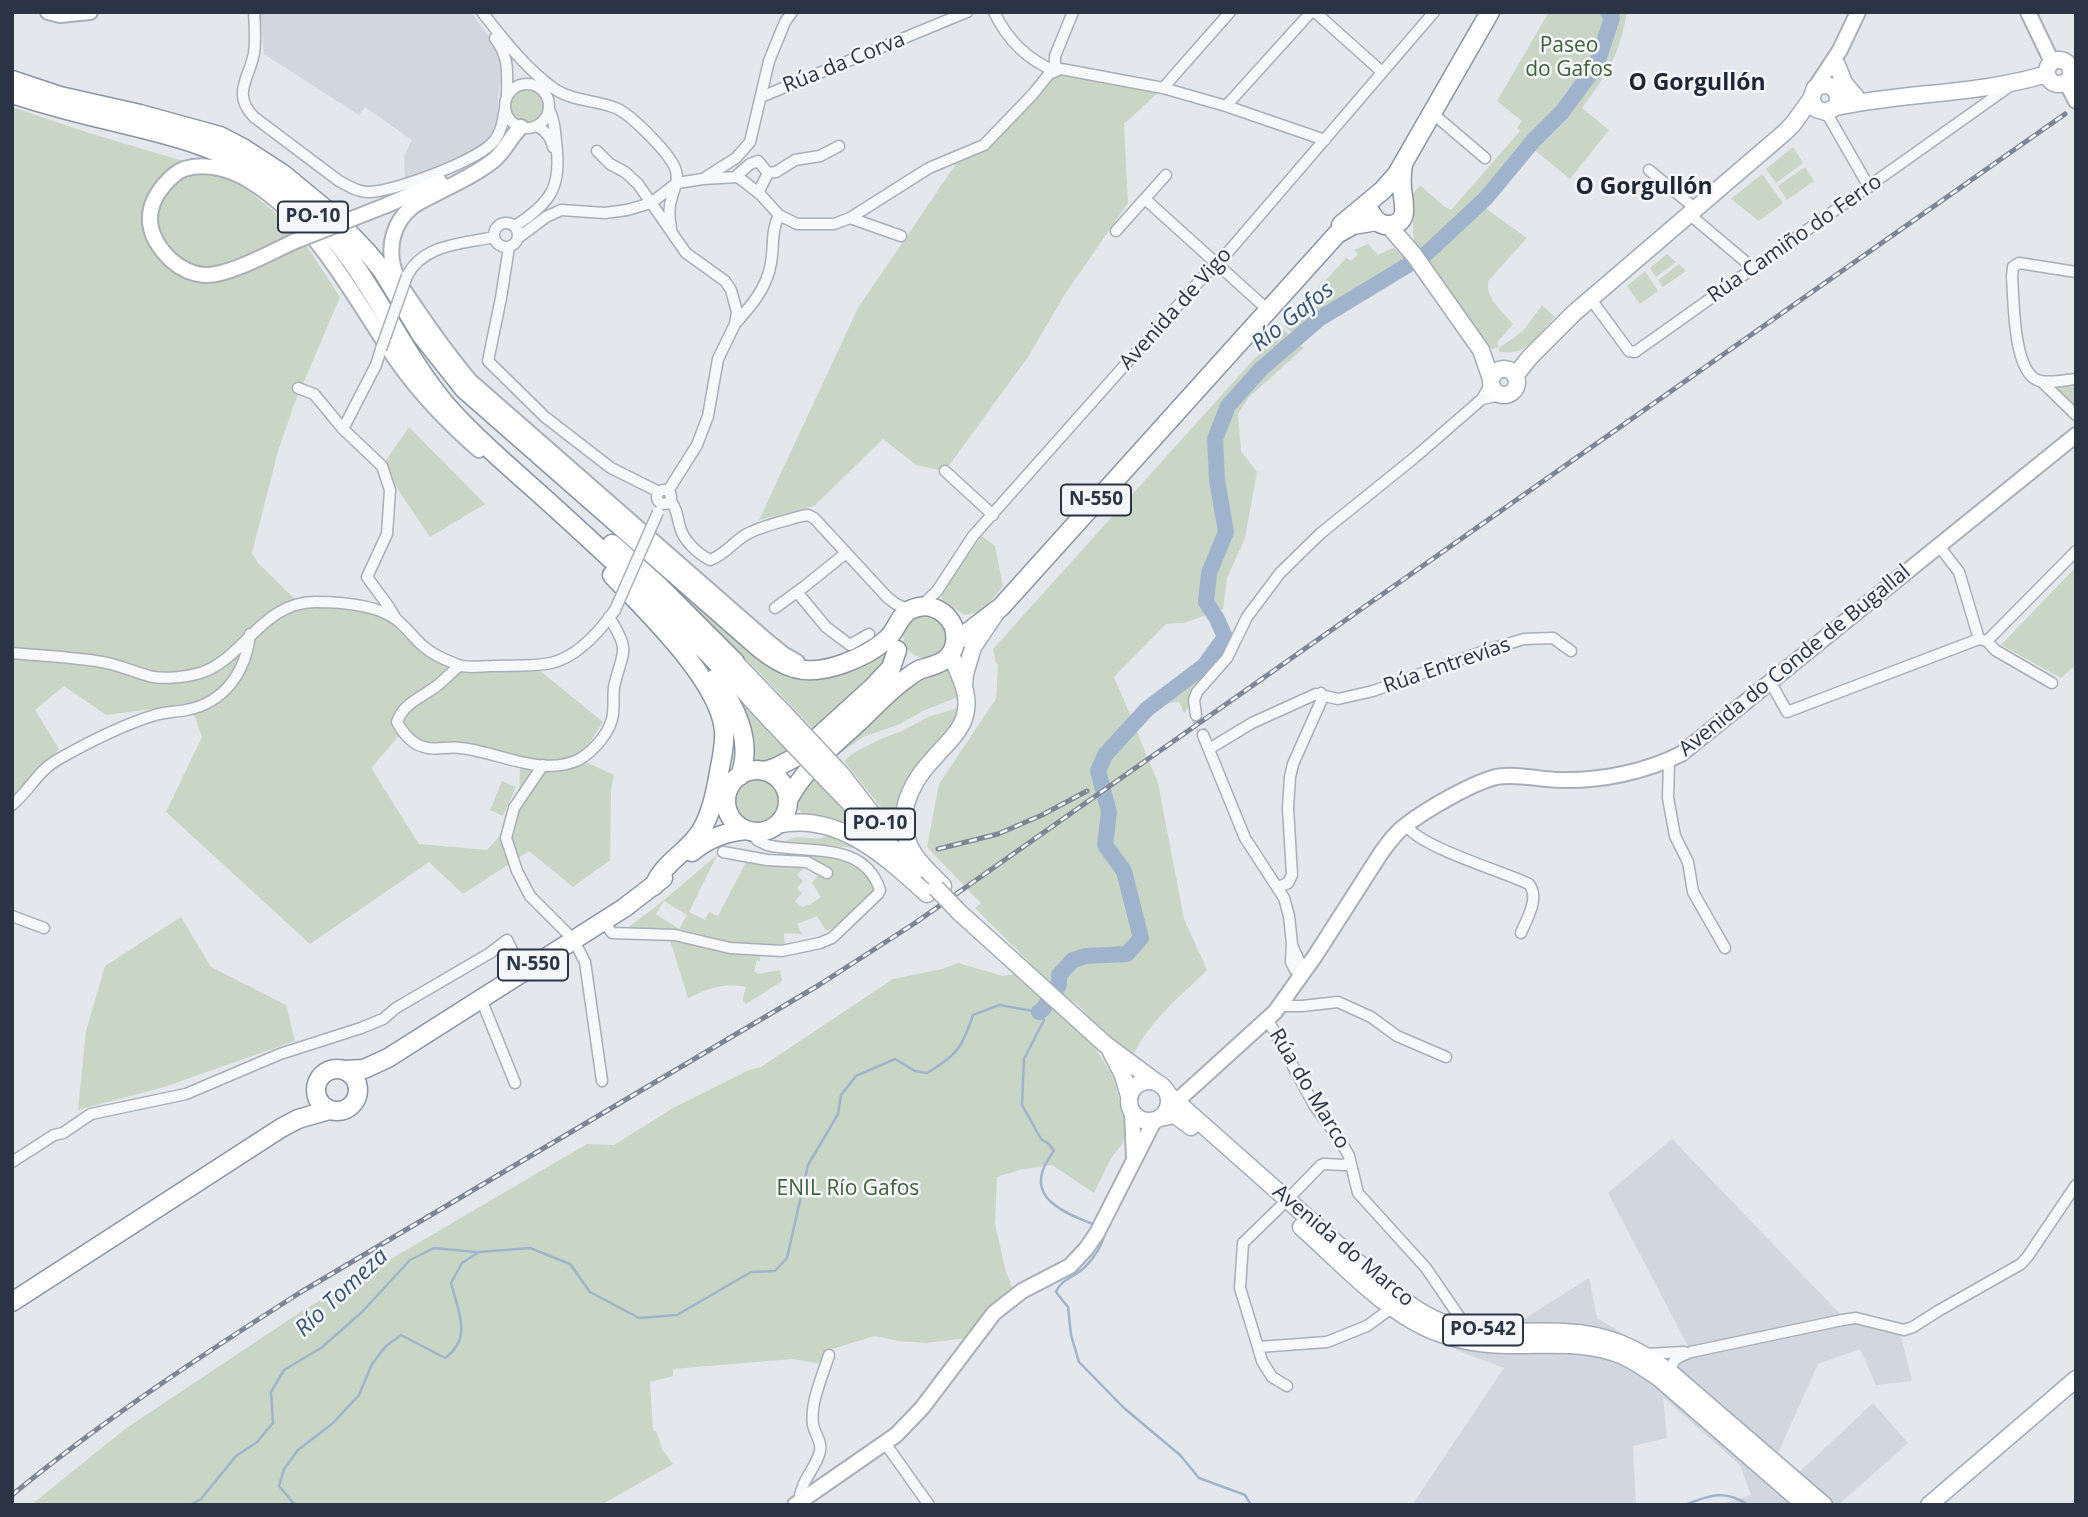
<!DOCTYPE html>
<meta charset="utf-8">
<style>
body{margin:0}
#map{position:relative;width:2088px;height:1517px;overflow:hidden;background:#e4e7ec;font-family:"Open Sans",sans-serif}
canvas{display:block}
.frame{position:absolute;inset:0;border:14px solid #2b3445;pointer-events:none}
</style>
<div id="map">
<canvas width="2088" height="1517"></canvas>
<div class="frame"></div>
</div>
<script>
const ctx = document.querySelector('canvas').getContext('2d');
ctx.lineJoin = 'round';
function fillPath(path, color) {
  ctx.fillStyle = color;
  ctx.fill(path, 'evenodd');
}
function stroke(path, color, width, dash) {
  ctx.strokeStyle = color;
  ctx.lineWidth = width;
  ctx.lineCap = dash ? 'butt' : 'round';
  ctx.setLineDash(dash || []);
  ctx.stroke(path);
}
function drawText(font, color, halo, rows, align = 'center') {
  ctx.font = font + ' "Open Sans",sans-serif';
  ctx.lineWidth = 5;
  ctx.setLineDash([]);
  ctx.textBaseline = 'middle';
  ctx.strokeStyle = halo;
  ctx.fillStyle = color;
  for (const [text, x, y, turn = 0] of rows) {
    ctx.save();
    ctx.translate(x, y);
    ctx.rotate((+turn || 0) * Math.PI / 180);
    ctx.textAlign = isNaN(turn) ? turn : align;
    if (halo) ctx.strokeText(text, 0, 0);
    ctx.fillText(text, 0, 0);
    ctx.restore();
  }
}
fillPath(new Path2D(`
 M 260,12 L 471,12 L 502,54 L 496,127 L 492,137 L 485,143 L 453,162 L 405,180 L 404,156 L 412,140 L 365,107 L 359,115 L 264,54 Z
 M 1672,1139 L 1849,1323 L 1900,1332 L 1912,1381 L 1876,1385 L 1860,1349 L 1818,1364 L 1774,1462 L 1793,1478 L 1873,1403 L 1908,1443 L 1838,1505 L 1718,1505 L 1751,1495 L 1740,1465 L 1663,1397 L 1667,1438 L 1633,1446 L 1636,1505 L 1412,1505 L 1504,1368 L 1456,1350 L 1511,1327 L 1589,1278 L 1597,1318 L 1655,1353 L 1691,1352 L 1608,1193 Z`), '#d2d6de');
fillPath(new Path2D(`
 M 1549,12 L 1627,12 C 1619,56 1608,73 1582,108 L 1609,130 L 1570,179 L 1532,148 L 1484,207 L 1527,238 L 1489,280 C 1483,296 1503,312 1513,324 L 1497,343 L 1499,347 L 1493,349 L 1489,347 L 1430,264 L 1416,249 L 1413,234 L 1413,194 L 1419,186 L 1421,186 L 1445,207 L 1451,210 L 1520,131 L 1517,128 L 1522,121 L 1497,101 Z
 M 1055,71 L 1163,88 L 1124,124 L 1128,203 L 1065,294 L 1028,357 L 945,471 L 916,465 L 883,439 L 814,506 L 759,520 L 858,308 L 962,155 L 984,145 Z
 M510 106a17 17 0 1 1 34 0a17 17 0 1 1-34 0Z
 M 12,107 L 89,133 L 230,175 L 297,231 L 340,297 L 294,405 L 278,451 L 252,553 L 258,563 L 298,602 L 312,602 L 396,619 L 459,666 L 533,665 L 603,722 L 579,759 L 614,775 L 611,791 L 610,860 L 573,887 L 529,851 L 463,894 L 429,862 L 310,944 L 166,812 L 202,737 L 190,704 L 106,715 L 64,686 L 35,710 L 59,749 L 12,803 ZM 404,730 L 425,748 L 495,755 L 520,761 L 519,814 L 487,850 L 419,844 L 371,768 Z
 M 1793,147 L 1803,163 L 1776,183 L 1766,169 Z
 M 1805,167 L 1814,181 L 1787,200 L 1778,186 Z
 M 1762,174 L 1783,203 L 1759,221 L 1731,199 Z
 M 1368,244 L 1378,255 L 1393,248 L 1401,252 L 1408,262 L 1322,314 L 1297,337 L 1284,326 L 1346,258 L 1351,261 L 1358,254 L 1354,250 Z
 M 1667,254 L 1676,262 L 1656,277 L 1650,268 Z
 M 1679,264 L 1686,271 L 1663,287 L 1658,280 Z
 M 1645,271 L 1658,291 L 1640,304 L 1627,286 Z
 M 1542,305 L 1555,317 C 1539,333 1525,359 1499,351 L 1499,348 L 1523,331 Z
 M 1282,328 L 1304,348 L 1249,397 L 1238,414 L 1241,451 L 1257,472 L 1245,538 L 1227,578 L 1223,609 L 1184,623 L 1166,624 L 1114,677 L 1132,719 L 1180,678 L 1189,674 L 1205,675 L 1193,687 L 1188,708 L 1184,713 L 1179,702 C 1163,702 1146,716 1135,727 L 1158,783 L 1184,919 L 1207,970 C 1181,996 1142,1027 1131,1062 L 1078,1005 L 1061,993 L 1052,1002 L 1093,1044 L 1114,1079 L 1126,1127 L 1123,1143 L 1111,1158 L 1094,1193 L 1052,1165 L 1019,1170 L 997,1177 L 995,1224 L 1006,1272 L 1013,1290 L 996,1303 L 967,1338 L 926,1343 L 898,1341 L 875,1336 L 825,1351 L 829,1355 L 822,1356 L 822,1364 L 792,1359 L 673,1369 L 673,1376 L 650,1382 L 653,1430 L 656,1431 L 662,1449 L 673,1464 L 601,1505 L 31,1505 L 125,1429 L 302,1311 L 587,1144 L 614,1145 L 673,1108 L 749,1070 L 761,1067 L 893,979 L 942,969 L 958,963 L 1003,976 L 1021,973 L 1030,963 L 975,908 L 981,903 L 927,847 L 939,784 L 996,699 L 998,664 L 996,663 L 993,649 Z
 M 2076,386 L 2076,409 L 2056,391 L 2056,387 Z
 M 409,427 L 485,504 L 430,537 L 382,466 Z
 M 982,536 L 995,546 L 1003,586 L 989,603 L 992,606 L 986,611 L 965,615 L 942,600 L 942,591 Z
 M 652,563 L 793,671 L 888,649 L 889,655 L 879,674 L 817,733 L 762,675 L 651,566 Z
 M 2073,570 L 2076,573 L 2076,665 L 2061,678 L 2001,645 Z
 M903 636a22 22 0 1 1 44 0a22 22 0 1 1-44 0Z
 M 950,669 L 956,685 L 958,697 L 923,711 L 900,724 L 863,737 L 839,754 L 836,752 L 914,682 Z
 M 721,676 L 793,751 L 774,760 L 755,762 L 743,714 Z
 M 958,708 L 957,719 L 917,765 L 900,799 L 900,831 L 844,761 L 855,752 L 883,738 L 902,731 L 928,717 Z
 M 813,773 L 897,862 L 838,824 L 802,814 L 797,807 L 800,792 Z
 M733 801a23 23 0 1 1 46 0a23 23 0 1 1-46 0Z
 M 502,781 L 516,787 L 503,816 L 490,810 Z
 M 830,833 L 864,849 L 786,841 C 801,831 817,846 830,833 Z
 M 786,852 L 845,859 L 867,872 L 875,892 L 833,928 L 826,931 L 817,916 L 797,924 L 802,934 L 784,933 L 785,945 L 729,943 L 708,936 L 679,929 L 666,931 L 625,930 L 664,900 L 717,855 L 689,912 L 705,920 L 709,912 L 718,916 L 747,860 L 806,865 L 797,875 L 803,881 L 797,888 L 802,893 L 795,901 L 802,907 L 811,904 L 821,897 L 812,883 L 822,870 L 832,873 L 805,856 L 786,857 ZM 664,901 L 687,915 L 679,929 L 656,914 Z
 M 181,917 L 211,967 L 286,1005 L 295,1041 L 164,1087 L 78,1110 L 86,1031 L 105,966 Z
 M 669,937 L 760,952 L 760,961 L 757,960 L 754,971 L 758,974 L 780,970 L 782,981 L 746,1004 L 743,1001 L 744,993 L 746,987 C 724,982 708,989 688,998 Z`), '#c9d6c5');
stroke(new Path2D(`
 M 1105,1233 C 1102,1245 1094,1258 1085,1267 C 1075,1277 1061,1279 1056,1292 L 1068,1307 L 1071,1335 L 1079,1362 L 1124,1408 L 1180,1455 L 1199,1478 L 1245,1495 L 1251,1505
 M 190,1505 L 201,1499 L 236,1456 L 257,1442 L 273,1423 L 271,1392 L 284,1370 L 321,1348 L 362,1312 L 410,1260 L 434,1248 L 476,1252
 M 295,1505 L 279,1486 L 284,1469 L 298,1450 L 333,1423 L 359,1395 L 372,1364 L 386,1346 L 401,1335 L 445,1358 C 473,1338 458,1311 451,1283 L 462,1263 L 479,1252 L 530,1248 L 570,1264 L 590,1292 L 639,1318 L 677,1315 L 751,1272 L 775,1271 L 787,1258 L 808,1165 L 838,1114 L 841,1095 L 856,1076 L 895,1059 L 915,1071 L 927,1073 C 957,1055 962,1048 973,1015 L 999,1005 L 1039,1012 L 1044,1020 L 1024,1059 L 1022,1105 L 1041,1139 L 1049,1144 L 1054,1151 C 1021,1193 1056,1210 1093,1224
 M 1685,1505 C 1709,1495 1726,1489 1748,1505`), '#9fb4cc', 2.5);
stroke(new Path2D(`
 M 1039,1012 L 1043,1009 L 1059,985 L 1059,975 L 1073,960 L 1086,956 L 1127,954 L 1141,938 L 1124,871 L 1105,845 L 1109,812 L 1098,771 L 1105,755 L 1147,709 L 1204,666 L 1225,637 L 1217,619 L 1206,602 L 1209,573 L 1226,532 L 1217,480 L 1215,439 L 1228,406 L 1261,369 L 1319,319 L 1426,254 L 1486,198 L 1534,140 L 1562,112 L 1596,66 L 1612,18 L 1608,12`), '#9fb4cc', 16);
stroke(new Path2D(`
 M 1196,715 L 1203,735`), '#bfc3cb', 10, [10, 5]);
const street = new Path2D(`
 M 254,12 C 255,26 256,39 254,53 C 250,77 231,94 254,117 L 339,181 C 349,186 359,193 370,192 C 396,191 480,160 495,140 C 502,130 503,120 505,108
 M 482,12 C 504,40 527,70 556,90 C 575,102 599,100 618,109 C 633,117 672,155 676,171 C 679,181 674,188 672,197 C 668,208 669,218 671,229
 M 994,12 C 1007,39 1028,60 1055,71
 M 1315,12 L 1382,72
 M 495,38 C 510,59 507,72 507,96
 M 1055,71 L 1055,56 L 1073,12
 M505 106a22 22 0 1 1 44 0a22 22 0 1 1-44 0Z
 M 1163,88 L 1230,12
 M 761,97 L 967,12
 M 1226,106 L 1311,12
 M 1431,112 L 1485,158
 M 1826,112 L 1869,187
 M 537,126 C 546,131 551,137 553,147
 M 597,151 L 610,164 L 625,172 L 638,184 L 686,253 L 725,281 L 731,290 L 737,312 L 735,324 L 718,359 L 708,416 L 697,445 L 668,491
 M 1649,170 L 1696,209
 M 768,173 L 776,172 L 795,160 L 820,156 L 839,146
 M 735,177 L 750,164 L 758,161 L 768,173 L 758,193
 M 703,179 L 738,177 L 760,194 L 779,215 L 797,224 L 834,224 L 850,218 L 929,168 L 984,145 L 1033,94 L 1049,74 L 1061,69 L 1163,88 L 1226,106 L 1325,140
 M 1145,199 L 1268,310
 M 1689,214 L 1753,268
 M 850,218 L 901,236
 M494 235a12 12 0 1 1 24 0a12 12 0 1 1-24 0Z
 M 515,226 C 552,202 562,186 556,142 C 555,130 554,119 549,109
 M 1116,231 L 1166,175
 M 518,238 L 546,217 L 561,210 L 605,213 L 627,210 L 651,203 L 677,183 L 703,179 L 736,158 L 750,142 L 769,61 L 785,22 L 792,12
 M 509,247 L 501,298 L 488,361 L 545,417 L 611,468 L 659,492
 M 2076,272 L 2019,263 L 2013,267 L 2012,277 C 2014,301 2013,369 2037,380 C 2047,384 2065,380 2076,379
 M 407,276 C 423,244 462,244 494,237
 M 1590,298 L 1629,351 L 1635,352 L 2010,86
 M 735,324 C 751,306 767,288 771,263 C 774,246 771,231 779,215
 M 381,349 L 376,365 L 343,429 L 382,466 L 390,490 L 387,534 L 367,577 L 389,607 L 396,619
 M 2041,381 L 2076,415
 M 298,388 L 314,394 L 343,429
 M 1482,399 L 1501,395
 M 945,471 L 993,515
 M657 497a7 7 0 1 1 14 0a7 7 0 1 1-14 0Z
 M 670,500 C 677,509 677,516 680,527 C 683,540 698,554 710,560 C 725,555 734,541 747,534 C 764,525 784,521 802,516 L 808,515 L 814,518 L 887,597 L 896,604 L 910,610
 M 1939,546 L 1959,572 L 1979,639
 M 797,592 L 826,627 L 850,645 L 869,634
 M 920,607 L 937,591 L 973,536 L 1204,276 L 1229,251 L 1434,12
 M 775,608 L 805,586 L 846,553
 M 1987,641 L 1995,650 L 2052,683
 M 12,653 C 42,656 73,657 102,662 C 120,665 136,673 153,677 C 167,679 187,677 200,673 C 243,660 262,602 315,602 C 340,602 376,604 397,620 C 407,628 414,638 423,646 C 432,654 445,660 456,664 C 466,669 481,666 492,666 C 511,665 532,667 551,663 C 577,657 600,631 615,610
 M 459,666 C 452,672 445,679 438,685 C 423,697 404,702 397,722 C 403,733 411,744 424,747 C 435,751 449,746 461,748 C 498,752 541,777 578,760 C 593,752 611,732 613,714 C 614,705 613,697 614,687 C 622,650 632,654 609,617
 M 1771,683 L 1787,712 L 1979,639 L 1987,641 L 2076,551
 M 1196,715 L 1194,700 L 1197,692 L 1227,658 L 1247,617 L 1280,573 L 1321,533 L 1414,458 L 1482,399 L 1491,383
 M 1203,735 L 1245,838 L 1284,898 L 1289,916 L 1292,944 L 1291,962 L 1295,970 L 1301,975
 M 1209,749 L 1252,723 L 1316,694 L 1338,699 L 1373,691 L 1484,651 L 1524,639 L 1553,638 L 1571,651
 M 1669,761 L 1668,798 L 1675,836 L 1688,862 L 1693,892 L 1725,948
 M 543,765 L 514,808 L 506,838 L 517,871 L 530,896 L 573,939 L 585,962 L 602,1081
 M 12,805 C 29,791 38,771 57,760 C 87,743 122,725 155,715 C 165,712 176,712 186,710 C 225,703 246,671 250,634
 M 1406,825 C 1419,847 1502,871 1529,884 C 1540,898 1527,918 1521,933
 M 723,852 L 767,860 L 807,862 L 827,873
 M 1278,887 L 1288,883 L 1292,875 L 1288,808 L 1290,777 L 1293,764 L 1322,699 L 1321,693
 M 12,916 L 44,928
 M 603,920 L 612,933 L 675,935 L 730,948 L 782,951 L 820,943 L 832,938 L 878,894 L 880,890 C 863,839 806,855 767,845 L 757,840 L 751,832
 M 1292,945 L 1304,972
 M 481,999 L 515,1083
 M 1281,1006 L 1302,1006 L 1338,1002 L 1371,1017 L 1397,1036 L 1446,1057
 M 1268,1020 L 1314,1105 L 1340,1140 L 1349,1156 L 1358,1193 L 1426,1268 L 1467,1328
 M 12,1162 L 54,1135 L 63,1133 L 91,1114 L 186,1094 L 280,1054 L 361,1028 L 383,1019 L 396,1008 L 490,953 L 507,940 L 523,971
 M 1287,1200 L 1321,1165 L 1324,1164 L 1345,1165 L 1350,1160
 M 1280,1207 L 1243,1243 L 1240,1288 L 1258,1347 L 1262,1361 L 1272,1377 L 1287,1386
 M 1258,1347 L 1327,1342 L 1367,1326 L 1393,1307
 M 1646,1354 L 1684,1352
 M 1671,1373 C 1671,1358 1679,1357 1691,1352 L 1842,1320 L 1856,1318 L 1904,1330 L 1913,1327 L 1938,1311 L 2021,1264 L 2028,1256 L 2076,1185
 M 885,1443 L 929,1505
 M 799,1502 C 801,1479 816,1469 820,1451 C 822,1441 815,1435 813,1425 C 810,1402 822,1378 829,1355`);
const secondary = new Path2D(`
 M 48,12 L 60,15 L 90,12
 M 2028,12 L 2052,62
 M 2066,82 L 2076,101
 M 1815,88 L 1840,50 L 1858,12
 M 521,127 C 510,137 506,150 494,160 C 479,172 461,181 443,190 C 433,196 420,200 411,208 C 394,222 388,245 393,266 C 396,280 405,292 413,304 C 431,331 449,356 470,381 L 767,641 L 783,654 L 797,662
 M 387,205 L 440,182
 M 293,242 C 272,252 226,277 204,275 C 192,274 180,268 171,260 C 148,238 141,212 164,185 C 169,179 176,172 184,169 C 206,162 231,169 250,181 C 318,223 353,297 397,361 C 421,395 448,423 479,450
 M 1167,1110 L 1275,1012 L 1315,956 L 1381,853 C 1389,842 1396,832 1406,825 C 1427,809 1472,783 1496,777 C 1517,773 1540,780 1561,780 C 1601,781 1645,772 1681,754 L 2076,435
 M 1132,1113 L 1134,1158
 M 795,1505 L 896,1435 L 922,1408 L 994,1313 L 1022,1291 L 1070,1266 L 1086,1249 L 1097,1233 L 1154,1121`);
const primary = new Path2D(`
 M2047 72a12 12 0 1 1 24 0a12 12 0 1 1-24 0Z
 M 1837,65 L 1844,83 L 1856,97
 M 1836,107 C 1905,92 1978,95 2047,74
 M 1388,225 L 1414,255 L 1481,350 L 1491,379
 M1491 382a13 13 0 1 1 26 0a13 13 0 1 1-26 0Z
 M 1515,376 L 1530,357 L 1574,313 L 1784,133 L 1793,124 L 1811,99 L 1815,88 C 1830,80 1843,91 1836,107 L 1826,112 L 1816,109 L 1811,99
 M 735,662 L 784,713
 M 727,673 L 772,722
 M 964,686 L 965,674 L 973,647 L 996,613
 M 842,775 L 873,815
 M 832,785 L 889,844 L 917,870
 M 777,825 C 838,811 886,857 927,894
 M 943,886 C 933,876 922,866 914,854 C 892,820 909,784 934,758 C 945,745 961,732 965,715 C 971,693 958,674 951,654
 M 959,912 L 1106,1045 L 1156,1082
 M 1111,1052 L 1123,1075 L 1129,1096
 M1129 1101a20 20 0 1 1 40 0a20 20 0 1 1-40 0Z
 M 1168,1094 L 1379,1281 C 1400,1297 1421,1316 1447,1324 C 1486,1336 1524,1330 1564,1332 C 1608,1334 1636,1347 1671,1373 L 1824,1505
 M 1160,1118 L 1175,1115 L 1191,1127
 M 1301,1227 C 1342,1263 1388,1316 1441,1334 C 1455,1339 1474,1343 1489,1344 C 1530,1348 1572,1339 1612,1352 C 1629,1357 1644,1368 1659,1378 L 1805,1505
 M 1929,1505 L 2076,1379`);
const highway = new Path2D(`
 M 12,80 L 60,96 L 140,114 L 220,136 L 243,148 L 283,174 L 329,212 L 368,253 L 382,270 L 422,336 L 464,389 L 758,647 C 769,656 780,664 794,668 C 822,677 867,657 887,639 C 897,630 898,617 910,610 C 933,598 959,618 955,643 C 952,660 939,664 925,668 C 919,669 912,674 907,678 C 891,689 877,704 863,718 C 837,742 805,767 788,800
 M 12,94 C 46,105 80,114 115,122 C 165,134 214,145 258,173 C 292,195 324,223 348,256 C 383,304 408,360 447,406 C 482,445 524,479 563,515 C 619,566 674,618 727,673
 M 1371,213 C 1375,220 1380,226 1389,225 C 1411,224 1403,202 1402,188 C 1401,180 1402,172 1403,164
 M 1341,225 L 1383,190 L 1397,174 L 1490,12
 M 612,544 L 660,587 L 735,662
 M 612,575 C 646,611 719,680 724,730 C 725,744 722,758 719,772 C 716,791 712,812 702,829 C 690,851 663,862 654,886
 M 955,642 L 1001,607 L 1337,234 L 1353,225 L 1377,221
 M 714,679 C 736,705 753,742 740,776
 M726 801a31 31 0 1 1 62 0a31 31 0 1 1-62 0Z
 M 765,771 L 777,767 L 796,757 L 872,688 L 891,668 L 897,650
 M 692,852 C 708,838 725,832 746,830
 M316 1090a21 21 0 1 1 42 0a21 21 0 1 1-42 0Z
 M 344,1070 L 364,1069 L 388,1058 L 624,908 L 663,878
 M 12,1302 L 281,1128 L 298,1119 L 329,1110`);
stroke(street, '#a9aeb7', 13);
stroke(secondary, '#a9aeb7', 18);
stroke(primary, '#a3abb8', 19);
stroke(highway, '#8b94a3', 21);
stroke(street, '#f7f8fa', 10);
stroke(secondary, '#fff', 14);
stroke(primary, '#fff', 16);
stroke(highway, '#fff', 18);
const rail = new Path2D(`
 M 938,849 L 998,834 L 1042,815 L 1087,791
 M 12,1495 C 103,1420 202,1355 301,1292 L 819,985 L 915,923 L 2065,114`);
stroke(rail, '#7d8696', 5);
stroke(rail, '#f4f6f9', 2.5, [8]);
const streetBridge = new Path2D(`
 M 381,349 L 407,276
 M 615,610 L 658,512`);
const secondaryBridge = new Path2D(`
 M 293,242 L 387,205`);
const primaryBridge = new Path2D(`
 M 784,713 L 842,775
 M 772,722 L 832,785
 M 936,888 L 959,912`);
stroke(streetBridge, '#a9aeb7', 13, []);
stroke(secondaryBridge, '#a9aeb7', 18, []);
stroke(primaryBridge, '#a3abb8', 19, []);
stroke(streetBridge, '#f7f8fa', 10);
stroke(secondaryBridge, '#fff', 14);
stroke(primaryBridge, '#fff', 16);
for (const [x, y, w] of [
 [313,217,70],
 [1096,500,70],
 [880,824,70],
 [533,965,70],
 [1483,1330,80]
]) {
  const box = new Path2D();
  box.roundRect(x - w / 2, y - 15.5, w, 31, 5);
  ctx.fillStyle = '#f4f6f9';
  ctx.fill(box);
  stroke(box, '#2b3445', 2);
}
drawText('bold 19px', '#2b3445', null, [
 ["PO-10",313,217],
 ["N-550",1096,500],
 ["PO-10",880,824],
 ["N-550",533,965],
 ["PO-542",1483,1330]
]);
drawText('21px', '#3f6138', '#f4f6f9', [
 ["Paseo",1569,46],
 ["do Gafos",1569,70],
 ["ENIL Río Gafos",848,1189]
]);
drawText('21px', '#2b3445', '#f4f6f9', [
 ["Rúa da Corva",844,63,-22],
 ["Rúa Camiño do Ferro",1795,239,-35],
 ["Avenida de Vigo",1176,309,-48],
 ["Avenida do Conde de Bugallal",1795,661,-39],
 ["Rúa Entrevías",1447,666,-19],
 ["Rúa do Marco",1309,1089,59],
 ["Avenida do Marco",1343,1246,40]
]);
drawText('bold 23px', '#1d2536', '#f4f6f9', [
 ["O Gorgullón",1697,83],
 ["O Gorgullón",1644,187]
]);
drawText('italic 23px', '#34527a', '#f4f6f9', [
 ["Río Gafos",1293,317,-38],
 ["Río Tomeza",342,1293,-43]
]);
</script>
